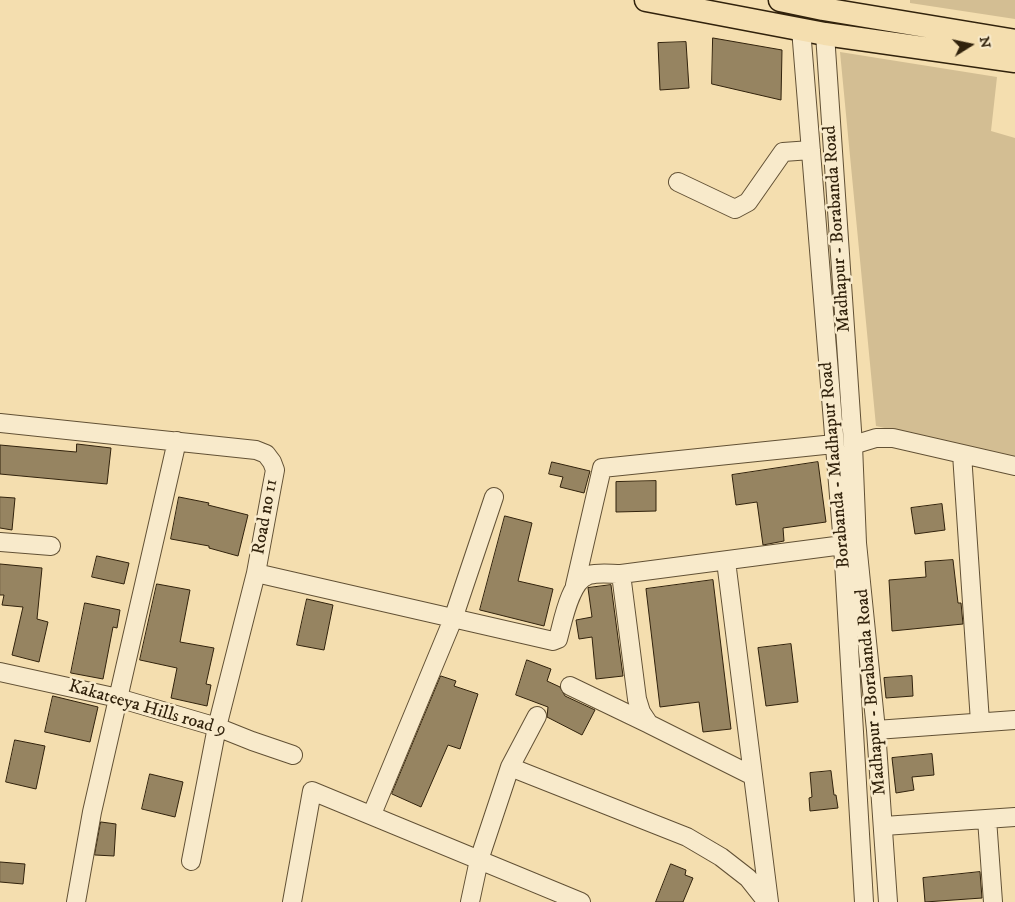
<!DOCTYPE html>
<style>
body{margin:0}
#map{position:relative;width:1015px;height:902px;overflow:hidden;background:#f4deaf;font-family:"IM FELL DW Pica",serif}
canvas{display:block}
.north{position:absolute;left:945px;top:20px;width:50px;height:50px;-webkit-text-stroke:4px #f8eacb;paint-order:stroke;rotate:80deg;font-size:14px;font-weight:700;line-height:20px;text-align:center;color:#31220c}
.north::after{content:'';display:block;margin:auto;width:18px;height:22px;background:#31220c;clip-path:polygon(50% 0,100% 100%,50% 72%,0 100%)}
</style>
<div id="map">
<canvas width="1015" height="902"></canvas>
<div class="north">N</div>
</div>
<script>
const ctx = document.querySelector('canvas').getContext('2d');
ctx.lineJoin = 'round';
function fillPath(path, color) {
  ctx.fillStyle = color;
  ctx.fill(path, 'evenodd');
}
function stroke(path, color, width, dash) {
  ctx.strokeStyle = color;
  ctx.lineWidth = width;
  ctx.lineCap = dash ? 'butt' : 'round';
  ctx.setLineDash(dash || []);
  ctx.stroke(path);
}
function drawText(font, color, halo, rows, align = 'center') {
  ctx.font = font + ' "IM FELL DW Pica",serif';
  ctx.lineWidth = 5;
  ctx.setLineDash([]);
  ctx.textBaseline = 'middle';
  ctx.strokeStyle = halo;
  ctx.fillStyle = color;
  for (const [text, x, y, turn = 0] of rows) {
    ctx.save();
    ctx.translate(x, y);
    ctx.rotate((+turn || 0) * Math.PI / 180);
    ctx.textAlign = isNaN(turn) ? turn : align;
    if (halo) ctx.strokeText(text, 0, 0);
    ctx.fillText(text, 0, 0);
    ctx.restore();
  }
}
fillPath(new Path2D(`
 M 910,0 L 1015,0 L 1015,19 L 910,3 Z
 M 840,52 L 997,77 L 991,131 L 1015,138 L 1015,458 L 876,426 Z`), '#d3be93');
const building = new Path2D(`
 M 713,38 L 782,50 L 781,100 L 712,84 Z
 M 686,42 L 689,88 L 660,90 L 658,43 Z
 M 77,444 L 111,448 L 107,484 L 0,474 L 0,445 L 76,452 Z
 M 552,462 L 590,471 L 584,493 L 560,487 L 563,477 L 549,474 Z
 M 818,462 L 826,522 L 783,528 L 784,541 L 763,545 L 757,502 L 736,505 L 732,475 Z
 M 656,481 L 656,511 L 616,512 L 616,482 Z
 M 0,497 L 15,498 L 12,530 L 0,528 Z
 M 179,497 L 209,503 L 208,505 L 248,515 L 238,556 L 209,548 L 209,546 L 171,539 Z
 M 942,504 L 945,530 L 915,534 L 911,508 Z
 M 505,516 L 532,523 L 518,581 L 553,589 L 544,626 L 480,610 Z
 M 97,556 L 129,563 L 124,584 L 92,577 Z
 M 953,560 L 958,603 L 961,603 L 963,624 L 892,631 L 889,580 L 926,577 L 925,562 Z
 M 0,564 L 42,568 L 37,619 L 48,622 L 39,662 L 12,655 L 23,607 L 2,605 L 4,595 L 0,595 Z
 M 713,580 L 731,729 L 703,732 L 699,702 L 660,707 L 646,589 Z
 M 157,584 L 190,590 L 180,642 L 214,648 L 206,684 L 211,685 L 207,706 L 171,698 L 177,668 L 140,660 Z
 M 611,585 L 623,676 L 596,679 L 592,637 L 579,639 L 576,620 L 592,617 L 588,588 Z
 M 307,599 L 333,605 L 324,650 L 297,645 Z
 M 85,603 L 120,610 L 117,628 L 113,627 L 103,679 L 71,673 Z
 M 791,644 L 798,702 L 766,706 L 758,648 Z
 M 527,660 L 551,669 L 547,681 L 560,687 L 565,696 L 595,710 L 582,735 L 547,717 L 548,707 L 516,695 Z
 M 441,676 L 456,681 L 454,686 L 478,694 L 460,749 L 448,745 L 421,807 L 392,794 Z
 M 912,676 L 913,696 L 886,698 L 884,678 Z
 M 53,696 L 98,707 L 90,742 L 45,732 Z
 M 15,740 L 45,746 L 36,789 L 6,782 Z
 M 932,754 L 934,775 L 912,777 L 914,790 L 896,793 L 892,758 Z
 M 831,771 L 834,795 L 836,795 L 838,808 L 810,811 L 809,798 L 812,797 L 810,773 Z
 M 150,774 L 183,782 L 175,817 L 142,809 Z
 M 101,822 L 116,824 L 114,856 L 95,855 Z
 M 0,862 L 25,864 L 23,884 L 0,882 Z
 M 671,864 L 686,870 L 685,875 L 693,878 L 683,902 L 656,902 Z
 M 980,872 L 982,898 L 925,902 L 923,878 Z`);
fillPath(building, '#968461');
stroke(building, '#31220c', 1);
const minor = new Path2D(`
 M 801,29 L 843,545 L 864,902
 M 825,34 L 853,445 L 857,543 L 876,730 L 888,902
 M 678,182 L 735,209 L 748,202 L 783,152 L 811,150
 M 0,423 L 256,450 L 266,454 L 272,462 L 275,470 L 272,486 L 256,573 L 217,727 L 191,861
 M 853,445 L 876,438 L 893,438 L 1015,466
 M 962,454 L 980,722
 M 0,542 L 51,546
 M 726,561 L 769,902
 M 256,573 L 553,641 L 558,639 C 563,621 570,580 589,575 C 599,572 611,574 621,574 L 843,545
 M 621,574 L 637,699 L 641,712 L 649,724 L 753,776
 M 575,585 L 602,468 L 834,444
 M 0,672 L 118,698 L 217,727 L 252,741 L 293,755
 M 570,686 L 649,724
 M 876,730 L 1015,720
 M 510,767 L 687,837 L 721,857 L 748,878 L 767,902
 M 372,814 L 453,619 L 494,497
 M 987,819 L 993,902
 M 884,826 L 1015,817
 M 76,902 L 92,812 L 177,441
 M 292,902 L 312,791 L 581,902
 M 470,902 L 479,860 L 510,767 L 537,716`);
const major = new Path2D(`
 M 646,0 L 825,34 L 1015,61
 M 780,0 L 823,9 L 1015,41`);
stroke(minor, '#625135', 20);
stroke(major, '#31220c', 25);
stroke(minor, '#f8eacb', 18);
stroke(major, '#f4deaf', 22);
drawText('18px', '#31220c', '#f8eacb', [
 ["Madhapur - Borabanda Road",838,229,-94],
 ["Borabanda - Madhapur Road",836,465,-95],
 ["Road no 11",266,517,-80],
 ["Madhapur - Borabanda Road",872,692,-95],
 ["Kakateeya Hills road 9",147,709,16]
]);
</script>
